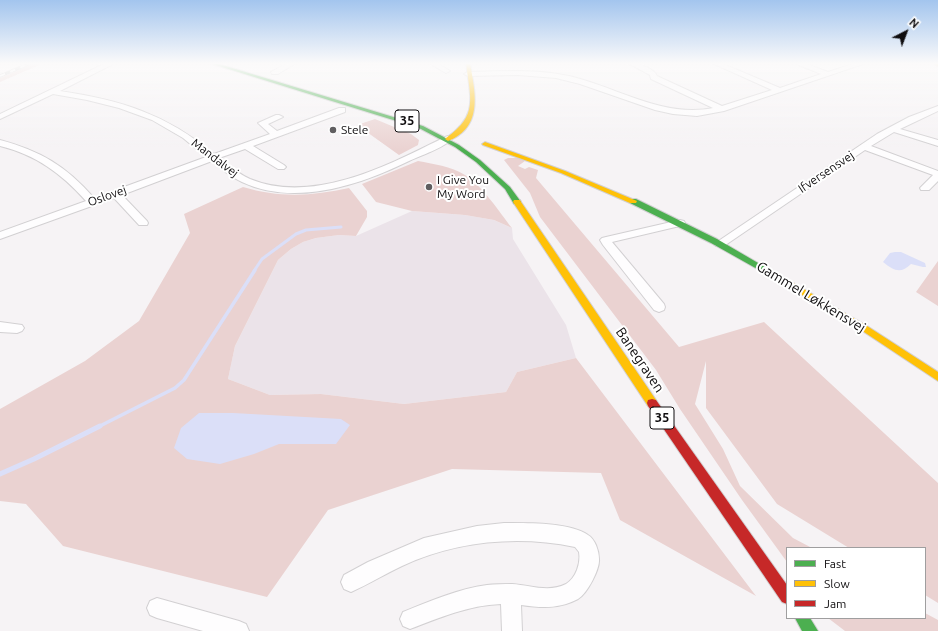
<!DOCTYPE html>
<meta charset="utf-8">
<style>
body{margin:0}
#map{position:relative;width:938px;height:631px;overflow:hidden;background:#f6f3f5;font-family:Ubuntu,sans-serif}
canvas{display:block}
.legend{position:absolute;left:786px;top:547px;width:140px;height:72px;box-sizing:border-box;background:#fff;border:1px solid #9f9e9f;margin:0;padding:5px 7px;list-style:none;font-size:12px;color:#0f0d0f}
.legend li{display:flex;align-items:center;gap:8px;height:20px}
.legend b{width:20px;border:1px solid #9f9e9f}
.north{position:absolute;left:886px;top:12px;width:40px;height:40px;-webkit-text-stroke:3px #fff;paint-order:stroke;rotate:42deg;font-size:11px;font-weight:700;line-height:16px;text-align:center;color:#0f0d0f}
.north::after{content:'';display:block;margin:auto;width:14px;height:18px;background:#0f0d0f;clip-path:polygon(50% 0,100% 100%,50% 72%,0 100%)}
</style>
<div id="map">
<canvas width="938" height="631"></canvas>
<ul class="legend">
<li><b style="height:5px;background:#4caf50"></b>Fast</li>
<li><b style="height:5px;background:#ffc107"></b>Slow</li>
<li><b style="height:5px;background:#c62828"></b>Jam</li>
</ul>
<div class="north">N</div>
</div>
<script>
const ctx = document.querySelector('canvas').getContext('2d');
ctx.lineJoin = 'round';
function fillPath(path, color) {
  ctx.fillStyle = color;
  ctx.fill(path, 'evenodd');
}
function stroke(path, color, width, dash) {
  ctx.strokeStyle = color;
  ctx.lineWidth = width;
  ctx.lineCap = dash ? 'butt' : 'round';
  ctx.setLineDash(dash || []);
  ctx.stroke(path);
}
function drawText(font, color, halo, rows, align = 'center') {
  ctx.font = font + ' Ubuntu,sans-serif';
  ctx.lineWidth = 4;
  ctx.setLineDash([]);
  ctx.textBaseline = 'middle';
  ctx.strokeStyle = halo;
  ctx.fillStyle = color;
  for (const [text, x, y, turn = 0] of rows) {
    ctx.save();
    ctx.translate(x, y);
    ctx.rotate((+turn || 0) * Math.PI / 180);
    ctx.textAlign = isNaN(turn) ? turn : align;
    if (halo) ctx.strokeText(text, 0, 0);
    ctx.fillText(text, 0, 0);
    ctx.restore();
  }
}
fillPath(new Path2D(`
 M 412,211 L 465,215 L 494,220 L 512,228 L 513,239 L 566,325 L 576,358 L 517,372 L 506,392 L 404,404 L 321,394 L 270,395 L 228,379 L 235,346 L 278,260 L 291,249 L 303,242 L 316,238 L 339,235 L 356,236 Z`), '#ebe3e9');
fillPath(new Path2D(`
 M 35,63 L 44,63 L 0,82 L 0,78 Z
 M 375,119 L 411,134 L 419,140 L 418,145 L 399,155 L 357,125 Z
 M 508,158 L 520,158 L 525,161 L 518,166 L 525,169 L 529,167 L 538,170 L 536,178 L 679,347 L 764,322 L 938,483 L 938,603 L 925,595 L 925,548 L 849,548 L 777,504 L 706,408 L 706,361 L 695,404 L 723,449 L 740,486 L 793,538 L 812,548 L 787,548 L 787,562 L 742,500 L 680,409 L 656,370 L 540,217 L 530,193 L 504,160 Z
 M 418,161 C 433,164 451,166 465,175 C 483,186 499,212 512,228 L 494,220 L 465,215 L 412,211 L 376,202 L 362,184 Z
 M 243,187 C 279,198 313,196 349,188 L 367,211 L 367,217 L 356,236 L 339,235 L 316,238 L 303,242 L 291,249 L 278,260 L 235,346 L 228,379 L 270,395 L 321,394 L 404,404 L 506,392 L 517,372 L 576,358 L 756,596 L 620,520 L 601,473 L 452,469 L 328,510 L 267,597 L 63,546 L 26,504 L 0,501 L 0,409 L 85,361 L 139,321 L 190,233 L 184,214 Z
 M 938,261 L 938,306 L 916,292 Z
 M 925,613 L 938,620 L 938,631 L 845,631 L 828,618 L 925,618 Z`), '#ead2d1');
fillPath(new Path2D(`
 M 895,252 L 901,252 L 925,263 L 926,267 L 923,267 L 911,264 C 901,274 894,271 883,262 L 890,253 Z
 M 199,413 L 233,413 L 341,419 L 350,425 L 336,444 L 279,444 L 254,454 L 220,464 L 187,459 L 174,448 L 181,428 Z`), '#dbdff8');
stroke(new Path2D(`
 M 254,271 L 262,259 L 296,234 L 306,230 L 341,227`), '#dbdff8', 3);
stroke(new Path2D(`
 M 98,427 L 175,388 L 184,380 L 255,270`), '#dbdff8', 3.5);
stroke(new Path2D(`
 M 0,474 L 34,459 L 100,426`), '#dbdff8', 5);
const street = new Path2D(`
 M 106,63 L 115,63 L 60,91 C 121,100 166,114 214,154 L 270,134 L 258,123 L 276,115 L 279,115 L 283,117 L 268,124 L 277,131 L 339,108 L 345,108 L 345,112 L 253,146 L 284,165 L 286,167 L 284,169 L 278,169 L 245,149 L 219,158 C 229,166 239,174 250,179 C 313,205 389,165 445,137 L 448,136 L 452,139 C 445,147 420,156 409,161 C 360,185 295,207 242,182 C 231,177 221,169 212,161 L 122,195 L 147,221 L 148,223 L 147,225 L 139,225 L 114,198 L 0,239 L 0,232 L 86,201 C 61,173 36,155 0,146 L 0,140 C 41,151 66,166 94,198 L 206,157 L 183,138 L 152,120 L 119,108 L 87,100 L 53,94 L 0,119 L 0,114 Z
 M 287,63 L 296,63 L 278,74 L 272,74 L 271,72 Z
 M 429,63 L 437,63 L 450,71 L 446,73 L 444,72 Z
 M 628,63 C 637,63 653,67 657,76 L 722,106 L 772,90 L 712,63 L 721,63 L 780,88 L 821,74 L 794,63 L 804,63 L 828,72 L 856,63 L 866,63 L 724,111 L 697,116 L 673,114 L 655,110 L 580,84 L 556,78 L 518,75 L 468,76 L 464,74 L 468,72 C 501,71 536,69 569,76 C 617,87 662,118 713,108 L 651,79 L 650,75 Z
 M 938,106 L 938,111 L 900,129 L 938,140 L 938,146 L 894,132 L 871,146 L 938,171 L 938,181 L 929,190 L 921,190 L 920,188 L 933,175 L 865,150 L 724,246 L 716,246 L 714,244 L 877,134 L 909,117 Z
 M 680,220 L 684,221 L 685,223 L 684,225 L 612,242 L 664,304 L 665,307 L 664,310 L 659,312 L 654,310 L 603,245 L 600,240 L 602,238 L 606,237 Z
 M 0,322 L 22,325 L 24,328 L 22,331 L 17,333 L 0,332 Z
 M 504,523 C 526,523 570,522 588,535 C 595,539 599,551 599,559 C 600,569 587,594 578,599 C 559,609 542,608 521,605 L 522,631 L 502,631 L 501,604 C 469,605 439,618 410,629 L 403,626 L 400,619 L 403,612 C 430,601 458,589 487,585 C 495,584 504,584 512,584 C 529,585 549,593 566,584 C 576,578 581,563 579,552 L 575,547 C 517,535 456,541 402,566 C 385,574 369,584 351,592 L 344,589 L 341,582 L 344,575 L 368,562 L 424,538 L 477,526 Z
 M 157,598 L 239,621 L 246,624 L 249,631 L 203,631 L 157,618 L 150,615 L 147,608 L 150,601 Z`);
const fast = new Path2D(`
 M 209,63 L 216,63 L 423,126 L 459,145 L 480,160 L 510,187 L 521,202 L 520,204 L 514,204 L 505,189 L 476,162 L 455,147 L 419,128 Z
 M 630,199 L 636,199 L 717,239 L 782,277 L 778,280 L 775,279 L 711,243 L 630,203 Z
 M 795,618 L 810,618 L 818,631 L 802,631 Z`);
const slow = new Path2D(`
 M 466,63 L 470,63 C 475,92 484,127 448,141 L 445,139 L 446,138 C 479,115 470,98 466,63 Z
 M 932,63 L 938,63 L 938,66 Z
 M 485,142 L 565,171 L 637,201 L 636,203 L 630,203 L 561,173 L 483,145 L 482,144 Z
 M 514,200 L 520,200 L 521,202 L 656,400 L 657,403 L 656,406 L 652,407 L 648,406 L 513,202 Z
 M 778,274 L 867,326 L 938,372 L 938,381 L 861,330 L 775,279 L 774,277 L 775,275 Z`);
const jam = new Path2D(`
 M 652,399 L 656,400 L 787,585 L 787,604 L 782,602 L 648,406 L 647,403 L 648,400 Z`);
stroke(street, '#d2d0d2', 2);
stroke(fast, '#d2d0d2', 2);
stroke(slow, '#d2d0d2', 2);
stroke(jam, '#d2d0d2', 2);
fillPath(street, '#fefdfe');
fillPath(fast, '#4caf50');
fillPath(slow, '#ffc107');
fillPath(jam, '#c62828');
const rail = new Path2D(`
 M 0,76 L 31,63`);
stroke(rail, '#bab9ba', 3);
stroke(rail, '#fff', 2, [5.5]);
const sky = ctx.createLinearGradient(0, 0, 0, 151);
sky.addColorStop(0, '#a3c5ee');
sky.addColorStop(0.42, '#fbfafa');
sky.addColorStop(1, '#fbfafa00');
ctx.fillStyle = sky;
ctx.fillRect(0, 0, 938, 151);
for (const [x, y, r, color] of [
 [333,130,4,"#605e60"],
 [429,187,4,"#605e60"]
]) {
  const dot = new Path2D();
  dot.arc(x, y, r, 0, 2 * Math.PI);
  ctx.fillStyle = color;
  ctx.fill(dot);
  stroke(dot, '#fff', 1.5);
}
drawText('12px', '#0f0d0f', '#fff', [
 ["Stele",341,130],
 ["I Give You",437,180],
 ["My Word",437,194]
], 'left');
drawText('12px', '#0f0d0f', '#fff', [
 ["Mandalvej",215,158,37],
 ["Ifversensvej",826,172,-34],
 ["Oslovej",107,196,-20]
]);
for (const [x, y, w] of [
 [407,121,24],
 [662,418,24]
]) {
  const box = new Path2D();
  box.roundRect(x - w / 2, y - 11, w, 22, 3);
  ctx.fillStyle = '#fff';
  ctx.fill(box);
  stroke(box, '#0f0d0f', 1);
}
drawText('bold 13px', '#0f0d0f', null, [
 ["35",407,121],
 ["35",662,418]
]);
drawText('14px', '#0f0d0f', '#fff', [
 ["Gammel Løkkensvej",811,297,31],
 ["Banegraven",640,360,56]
]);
</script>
